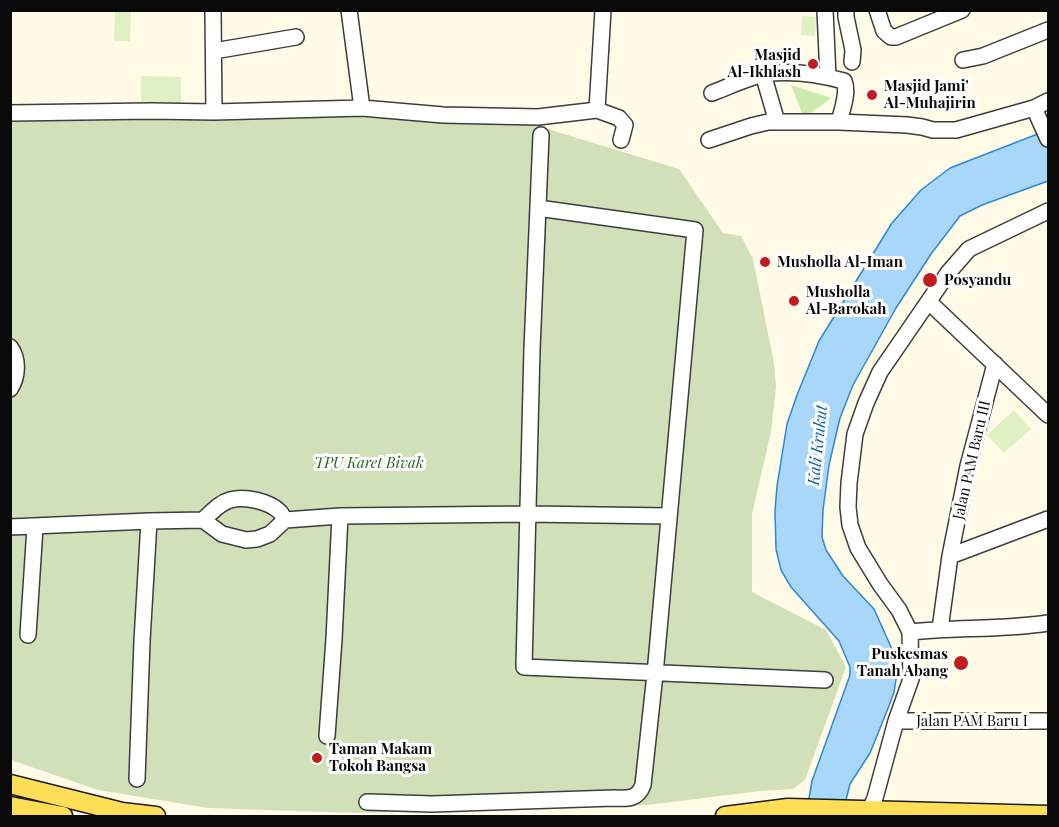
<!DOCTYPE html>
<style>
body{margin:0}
#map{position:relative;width:1059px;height:827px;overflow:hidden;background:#fffbe7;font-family:"Playfair Display",serif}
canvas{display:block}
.frame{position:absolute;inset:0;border:12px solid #0a0a0a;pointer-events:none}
</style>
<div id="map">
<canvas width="1059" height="827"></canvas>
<div class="frame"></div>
</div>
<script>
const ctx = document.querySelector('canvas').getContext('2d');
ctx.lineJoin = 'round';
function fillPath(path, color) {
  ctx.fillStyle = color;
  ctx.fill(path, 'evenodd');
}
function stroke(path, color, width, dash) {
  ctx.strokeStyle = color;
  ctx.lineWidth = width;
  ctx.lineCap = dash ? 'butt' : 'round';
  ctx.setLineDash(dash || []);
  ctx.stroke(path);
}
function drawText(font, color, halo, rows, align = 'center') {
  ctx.font = font + ' "Playfair Display",serif';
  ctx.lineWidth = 6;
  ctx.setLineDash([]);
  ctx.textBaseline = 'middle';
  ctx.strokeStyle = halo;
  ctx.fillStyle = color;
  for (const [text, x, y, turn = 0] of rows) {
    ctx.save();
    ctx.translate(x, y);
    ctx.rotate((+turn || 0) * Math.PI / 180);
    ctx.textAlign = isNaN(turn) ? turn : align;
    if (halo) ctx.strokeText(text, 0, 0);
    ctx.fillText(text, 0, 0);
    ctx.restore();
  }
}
fillPath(new Path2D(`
 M 791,85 L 831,98 L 804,118 Z`), '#cbeab0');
fillPath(new Path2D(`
 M 11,116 L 122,117 L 325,117 L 370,116 L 512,121 L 541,127 L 679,169 L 723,233 L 741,236 L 753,259 L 774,363 L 776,387 L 771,432 L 752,514 L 752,592 L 826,630 L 846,667 L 805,780 L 793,789 L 760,791 L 647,805 L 355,813 L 208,808 L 98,790 L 11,760 Z`), '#d2e0b9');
fillPath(new Path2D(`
 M 115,11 L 131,11 L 130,41 L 114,41 Z
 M 802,16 L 816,17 L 815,36 L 801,35 Z
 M 141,76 L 181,77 L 181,105 L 141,105 Z
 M 1014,410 L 1031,429 L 1004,453 L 987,435 Z`), '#dff1c2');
const water = new Path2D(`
 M 1048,130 L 1048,181 L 982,205 L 960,216 L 931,254 L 896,308 L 853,385 L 840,418 L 829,465 L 823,510 L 822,537 L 826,550 L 843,576 L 874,609 L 896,658 L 897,674 L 894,692 L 889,706 L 870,753 L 850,784 L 842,816 L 806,816 L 812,781 L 850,675 L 850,667 L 839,641 L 791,587 L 781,570 L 776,549 L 775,511 L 777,486 L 787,424 L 797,395 L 819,341 L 892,223 L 921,190 L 950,168 Z`);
fillPath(water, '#a9d7f9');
stroke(water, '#2d89d3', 1.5);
const minor = new Path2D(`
 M 213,10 L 214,112
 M 349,10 L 362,108
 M 825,10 L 828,77
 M 846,10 L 846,17 L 853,50 L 852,62
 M 877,10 L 884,31 L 891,37 L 896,37 L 962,10
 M 214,51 L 296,37
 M 963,60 L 983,56 L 1048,30
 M 763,74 L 777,122
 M 712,93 C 728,87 749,77 765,74 C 791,70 818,74 844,81 C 849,92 842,110 839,122
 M 1034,108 L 1048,139
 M 597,110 L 603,10
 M 10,113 L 151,111 L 214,112 L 362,108 L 443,115 L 538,117 L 597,110 L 619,118 L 625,125 L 621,140
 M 541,135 L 532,349 L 524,667 L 825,680
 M 709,140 L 751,126 L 768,122 L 839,122 L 907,125 L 922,127 L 933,130 L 956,130 L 1034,108 L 1048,101
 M 929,302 L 1048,415
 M 10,347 C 19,359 18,377 10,389
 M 203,520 C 211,513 219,503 230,500 C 245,496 269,501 280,512 C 282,514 283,517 285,520
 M 10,527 L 149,521 L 203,520 L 222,534 L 246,540 L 257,539 L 270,534 L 285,520 L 340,516 L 528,514 L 669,516
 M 950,556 L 1048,519
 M 940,629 L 950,556 L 968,466 L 995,364
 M 910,632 C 956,627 1003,630 1048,623
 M 28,635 L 35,527
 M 896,721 L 1048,721
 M 327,736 L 334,639 L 340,516
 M 137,779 L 142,641 L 149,521
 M 367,802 L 432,804 L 614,798 C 628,799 638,799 643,785 L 655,674 L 695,230 L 538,208
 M 870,810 L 875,798 L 896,721 L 911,679 L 910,632 L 899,610 L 880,584 L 858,548 L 850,525 L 848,507 L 849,483 L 855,434 L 866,403 L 880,372 L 948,273 L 969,249 L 1048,211`);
const major = new Path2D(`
 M 10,784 L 122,812 L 156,816
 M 10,806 L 63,816
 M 725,816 L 788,808 L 1048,815`);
stroke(minor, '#3d3d3d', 18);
stroke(major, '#1b1b1b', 21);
stroke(minor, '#fff', 15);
stroke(major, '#ffde57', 18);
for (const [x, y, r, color] of [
 [813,64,6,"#bf1d1e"],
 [872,95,6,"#bf1d1e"],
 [765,262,6,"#bf1d1e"],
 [930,280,8,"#bf1d1e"],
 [794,301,6,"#bf1d1e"],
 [961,663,8,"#bf1d1e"],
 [317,758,6,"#bf1d1e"]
]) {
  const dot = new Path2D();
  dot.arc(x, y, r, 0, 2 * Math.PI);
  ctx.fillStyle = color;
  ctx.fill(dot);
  stroke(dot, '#fff', 2);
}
drawText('bold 15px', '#0a0a0a', '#fff', [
 ["Masjid",801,55,"right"],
 ["Al-Ikhlash",801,72,"right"],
 ["Masjid Jami'",884,86],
 ["Al-Muhajirin",884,103],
 ["Musholla Al-Iman",777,262],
 ["Posyandu",944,280],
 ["Musholla",806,292],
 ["Al-Barokah",806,309],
 ["Puskesmas",948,654,"right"],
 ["Tanah Abang",948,671,"right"],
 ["Taman Makam",329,749],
 ["Tokoh Bangsa",329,766]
], 'left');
drawText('15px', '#0a0a0a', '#fff', [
 ["Jalan PAM Baru III",972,460,-77],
 ["Jalan PAM Baru I",972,721]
]);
drawText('italic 15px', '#256319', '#fff', [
 ["TPU Karet Bivak",369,463]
]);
drawText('italic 16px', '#105a9f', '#fff', [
 ["Kali Krukut",818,445,-84]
]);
</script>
